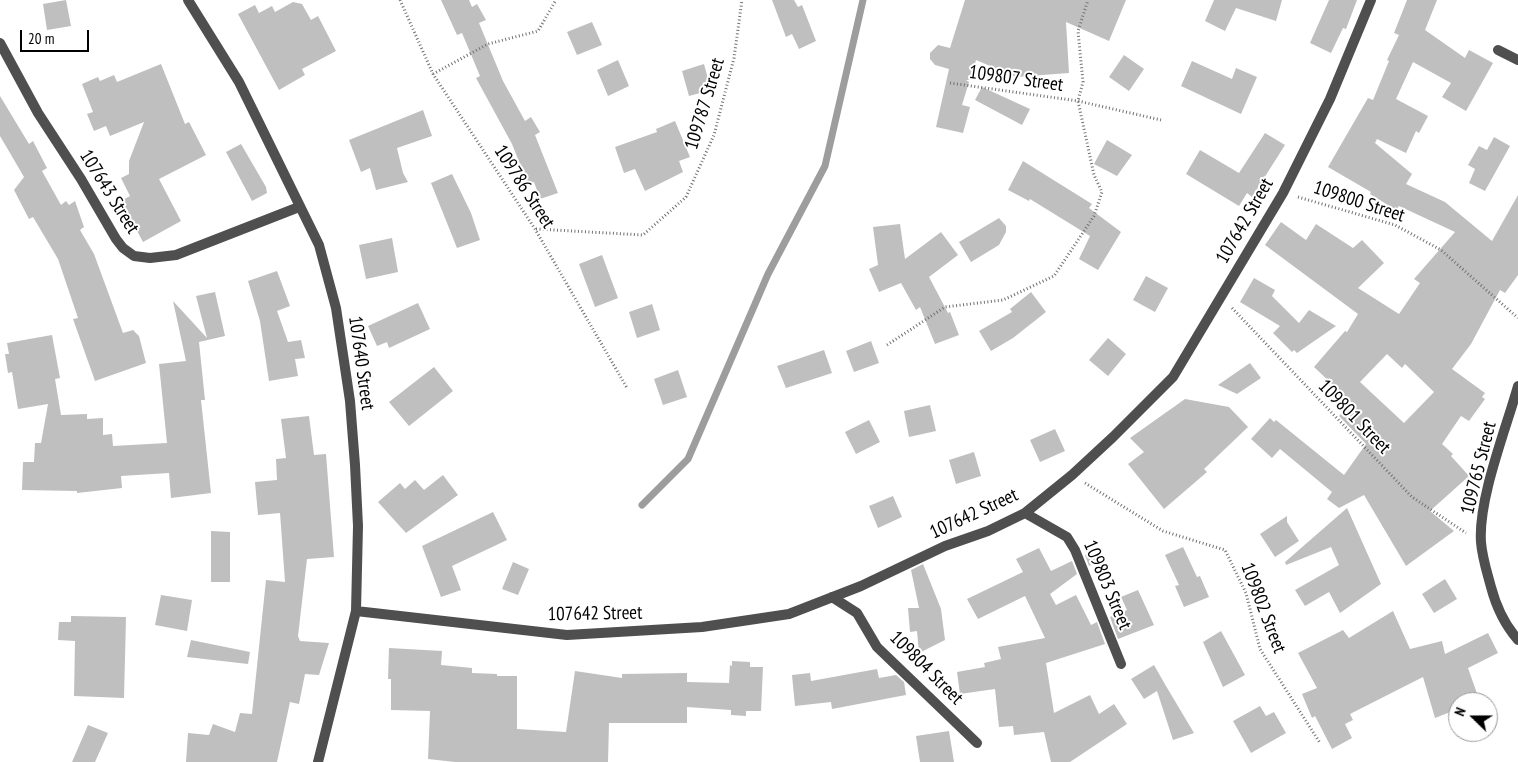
<!DOCTYPE html>
<style>
body{margin:0}
#map{position:relative;width:1518px;height:762px;overflow:hidden;background:#fff;font-family:"PT Sans Narrow",sans-serif}
canvas{display:block}
.north{position:absolute;left:1448px;top:692px;width:50px;height:50px;box-sizing:border-box;background:#fff;border:1px solid #999;border-radius:50%;rotate:292deg;font-size:14px;font-weight:700;line-height:20px;text-align:center;color:#000}
.north::after{content:'';display:block;margin:auto;width:18px;height:22px;background:#000;clip-path:polygon(50% 0,100% 100%,50% 72%,0 100%)}
.scale{position:absolute;left:20px;top:30px;width:69px;height:22px;box-sizing:border-box;border:2px solid #000;border-top:0;padding-left:6px;font-size:15px;line-height:18px;white-space:nowrap;color:#000;-webkit-text-stroke:4px #fff;paint-order:stroke}
</style>
<div id="map">
<canvas width="1518" height="762"></canvas>
<div class="north">N</div>
<div class="scale">20 m</div>
</div>
<script>
const ctx = document.querySelector('canvas').getContext('2d');
ctx.lineJoin = 'round';
function stroke(path, color, width, dash) {
  ctx.strokeStyle = color;
  ctx.lineWidth = width;
  ctx.lineCap = dash ? 'butt' : 'round';
  ctx.setLineDash(dash || []);
  ctx.stroke(path);
}
function fillPath(path, color) {
  ctx.fillStyle = color;
  ctx.fill(path, 'evenodd');
}
function drawText(font, color, halo, rows, align = 'center') {
  ctx.font = font + ' "PT Sans Narrow",sans-serif';
  ctx.lineWidth = 4;
  ctx.setLineDash([]);
  ctx.textBaseline = 'middle';
  ctx.strokeStyle = halo;
  ctx.fillStyle = color;
  for (const [text, x, y, turn = 0] of rows) {
    ctx.save();
    ctx.translate(x, y);
    ctx.rotate((+turn || 0) * Math.PI / 180);
    ctx.textAlign = isNaN(turn) ? turn : align;
    if (halo) ctx.strokeText(text, 0, 0);
    ctx.fillText(text, 0, 0);
    ctx.restore();
  }
}
stroke(new Path2D(`
 M 642,505 L 688,459 L 768,274 L 825,166 L 863,0`), '#9d9d9d', 7);
fillPath(new Path2D(`
 M 66,0 L 71,26 L 47,30 L 43,4 Z
 M 441,0 L 469,0 L 472,7 L 477,4 L 486,20 L 479,23 L 503,81 L 525,121 L 531,117 L 540,132 L 535,135 L 558,193 L 540,199 L 534,182 L 528,184 L 512,144 L 476,78 L 480,76 L 462,33 L 457,35 Z
 M 772,0 L 794,0 L 798,7 L 802,5 L 816,41 L 799,49 L 792,34 L 786,37 Z
 M 965,0 L 1126,0 L 1109,41 L 1066,22 L 1069,73 L 1016,77 L 976,60 L 970,80 L 966,80 L 969,82 L 962,105 L 970,107 L 963,133 L 936,127 L 949,69 L 935,65 L 930,59 L 930,53 L 938,45 L 950,48 Z
 M 1214,0 L 1282,0 L 1276,21 L 1236,8 L 1225,31 L 1205,21 Z
 M 1329,0 L 1357,0 L 1346,29 L 1343,28 L 1331,53 L 1310,43 Z
 M 1407,0 L 1437,0 L 1425,30 L 1465,58 L 1469,50 L 1493,63 L 1466,111 L 1442,97 L 1451,83 L 1413,62 L 1396,99 L 1428,116 L 1419,133 L 1416,131 L 1406,153 L 1377,139 L 1375,143 L 1412,174 L 1406,184 L 1445,202 L 1492,241 L 1518,195 L 1518,275 L 1505,293 L 1500,290 L 1471,344 L 1452,369 L 1485,393 L 1482,397 L 1485,399 L 1469,421 L 1461,416 L 1442,444 L 1453,454 L 1451,456 L 1469,476 L 1430,511 L 1454,531 L 1406,566 L 1364,495 L 1339,508 L 1327,499 L 1332,492 L 1280,449 L 1272,458 L 1251,439 L 1270,418 L 1274,422 L 1276,420 L 1344,475 L 1366,444 L 1339,416 L 1352,403 L 1314,367 L 1345,331 L 1347,332 L 1358,314 L 1265,245 L 1281,222 L 1306,240 L 1316,224 L 1353,248 L 1362,240 L 1384,263 L 1358,288 L 1399,314 L 1420,283 L 1414,279 L 1455,232 L 1399,206 L 1396,210 L 1370,194 L 1371,192 L 1328,167 L 1368,98 L 1373,100 L 1389,61 L 1387,60 L 1399,35 L 1394,33 ZM 1387,354 L 1402,368 L 1405,364 L 1434,392 L 1404,423 L 1360,382 Z
 M 293,2 L 302,4 L 311,20 L 318,16 L 336,51 L 302,69 L 305,75 L 279,90 L 238,14 L 255,5 L 259,13 L 272,6 L 275,12 Z
 M 592,22 L 602,45 L 577,55 L 567,32 Z
 M 1124,55 L 1144,69 L 1129,91 L 1109,77 Z
 M 618,60 L 629,86 L 608,96 L 597,70 Z
 M 1192,61 L 1232,79 L 1236,68 L 1257,77 L 1241,114 L 1181,86 Z
 M 161,64 L 185,124 L 189,122 L 206,155 L 159,179 L 181,221 L 143,242 L 121,201 L 130,196 L 121,178 L 129,174 L 129,161 L 144,122 L 110,136 L 106,126 L 94,131 L 87,114 L 93,112 L 82,84 L 98,77 L 100,81 L 114,75 L 117,82 Z
 M 704,64 L 711,90 L 689,96 L 682,71 Z
 M 982,87 L 1030,109 L 1022,125 L 975,100 Z
 M 0,96 L 29,144 L 33,141 L 47,168 L 42,171 L 61,205 L 66,201 L 69,205 L 75,201 L 84,227 L 80,230 L 94,254 L 123,333 L 133,330 L 139,336 L 146,363 L 95,381 L 73,319 L 78,318 L 58,259 L 33,217 L 29,219 L 14,190 L 24,177 L 0,136 Z
 M 423,110 L 432,136 L 397,148 L 403,173 L 408,182 L 376,190 L 370,168 L 361,172 L 349,140 Z
 M 675,121 L 690,157 L 679,161 L 683,172 L 645,191 L 635,169 L 624,173 L 615,147 L 657,132 L 656,129 Z
 M 1265,133 L 1285,145 L 1252,197 L 1247,193 L 1239,206 L 1186,174 L 1200,150 L 1239,173 Z
 M 1494,137 L 1510,146 L 1485,191 L 1469,183 L 1475,169 L 1468,165 L 1479,146 L 1487,150 Z
 M 1107,140 L 1132,155 L 1117,176 L 1094,164 Z
 M 241,144 L 266,187 L 267,193 L 252,201 L 226,152 Z
 M 1023,161 L 1092,204 L 1089,208 L 1121,232 L 1098,270 L 1079,259 L 1090,236 L 1030,199 L 1029,201 L 1008,190 Z
 M 452,174 L 471,213 L 480,240 L 457,248 L 431,183 Z
 M 999,218 L 1006,226 L 1006,232 L 999,245 L 971,262 L 959,242 Z
 M 900,224 L 905,259 L 941,232 L 958,255 L 929,277 L 948,313 L 950,312 L 959,335 L 935,344 L 920,307 L 916,310 L 901,283 L 879,292 L 869,269 L 878,265 L 873,227 Z
 M 392,238 L 398,272 L 366,279 L 359,245 Z
 M 602,255 L 618,298 L 595,307 L 579,264 Z
 M 277,271 L 290,306 L 277,311 L 288,342 L 301,340 L 305,358 L 295,359 L 298,376 L 269,381 L 260,321 L 248,281 Z
 M 1146,276 L 1168,288 L 1155,312 L 1133,300 Z
 M 1254,278 L 1275,290 L 1272,296 L 1299,323 L 1309,310 L 1336,326 L 1297,353 L 1294,350 L 1292,352 L 1273,333 L 1280,326 L 1240,302 Z
 M 215,292 L 225,336 L 199,342 L 205,400 L 201,400 L 211,493 L 171,498 L 169,473 L 121,476 L 122,488 L 77,493 L 77,491 L 22,490 L 23,462 L 34,462 L 35,443 L 41,443 L 48,404 L 18,409 L 12,372 L 8,373 L 5,354 L 9,354 L 7,343 L 52,335 L 60,378 L 55,379 L 61,415 L 87,414 L 87,419 L 103,418 L 103,435 L 112,434 L 113,446 L 167,443 L 159,364 L 186,361 L 173,301 L 207,338 L 196,296 Z
 M 1031,292 L 1046,312 L 1013,338 L 991,351 L 979,331 L 1012,312 L 1010,309 Z
 M 418,303 L 430,329 L 389,348 L 387,342 L 377,346 L 368,326 Z
 M 652,304 L 660,330 L 637,338 L 629,312 Z
 M 1108,338 L 1126,354 L 1108,376 L 1089,360 Z
 M 871,341 L 879,363 L 854,372 L 846,351 Z
 M 824,350 L 832,373 L 786,388 L 777,366 Z
 M 1250,363 L 1261,378 L 1237,394 L 1218,385 Z
 M 434,367 L 453,391 L 409,426 L 389,402 Z
 M 678,370 L 687,397 L 663,405 L 654,379 Z
 M 1185,399 L 1229,407 L 1248,427 L 1204,469 L 1207,472 L 1164,509 L 1128,464 L 1144,452 L 1130,438 Z
 M 930,405 L 936,431 L 909,437 L 904,411 Z
 M 309,416 L 314,455 L 326,454 L 334,557 L 307,559 L 298,636 L 300,641 L 329,643 L 319,675 L 305,674 L 299,704 L 290,702 L 277,762 L 186,762 L 188,733 L 209,735 L 213,724 L 235,732 L 240,713 L 252,714 L 266,580 L 285,582 L 280,513 L 258,515 L 255,482 L 277,480 L 276,459 L 286,458 L 281,419 Z
 M 869,420 L 880,442 L 856,454 L 845,432 Z
 M 1055,429 L 1065,451 L 1040,462 L 1030,440 Z
 M 974,452 L 981,476 L 956,484 L 949,460 Z
 M 443,475 L 458,495 L 406,533 L 378,502 L 400,483 L 405,489 L 415,480 L 424,490 Z
 M 893,496 L 902,517 L 878,528 L 869,506 Z
 M 1347,508 L 1381,584 L 1340,613 L 1329,592 L 1305,606 L 1295,590 L 1339,565 L 1331,547 L 1286,565 L 1285,562 Z
 M 493,512 L 507,540 L 452,566 L 461,590 L 441,597 L 422,546 Z
 M 1287,516 L 1287,522 L 1299,541 L 1275,557 L 1260,534 Z
 M 211,531 L 230,532 L 230,582 L 211,582 Z
 M 1183,547 L 1197,577 L 1200,576 L 1209,597 L 1184,607 L 1175,586 L 1179,585 L 1165,555 Z
 M 1039,548 L 1051,571 L 1072,561 L 1077,574 L 1050,594 L 1056,605 L 1076,595 L 1091,625 L 1097,622 L 1105,644 L 1046,663 L 1054,713 L 1090,695 L 1099,714 L 1114,704 L 1127,724 L 1070,762 L 1051,762 L 1044,732 L 1014,735 L 1013,726 L 999,727 L 995,689 L 960,694 L 957,672 L 985,667 L 984,663 L 1001,659 L 998,647 L 1045,638 L 1025,596 L 978,619 L 967,599 L 1023,572 L 1016,559 Z
 M 1092,552 L 1097,561 L 1089,566 L 1085,555 Z
 M 513,562 L 529,569 L 518,595 L 502,589 Z
 M 923,564 L 941,609 L 945,640 L 919,653 L 917,631 L 910,632 L 908,608 L 919,608 L 911,570 Z
 M 1445,579 L 1457,599 L 1434,613 L 1422,594 Z
 M 1138,590 L 1154,625 L 1118,639 L 1110,617 L 1127,610 L 1121,597 Z
 M 161,595 L 192,600 L 187,631 L 155,625 Z
 M 1393,611 L 1410,649 L 1442,641 L 1445,654 L 1488,633 L 1498,653 L 1468,668 L 1480,702 L 1458,702 L 1458,709 L 1435,718 L 1423,677 L 1350,714 L 1353,720 L 1345,724 L 1352,738 L 1332,749 L 1315,716 L 1312,718 L 1302,694 L 1317,688 L 1298,653 L 1343,630 L 1349,638 Z
 M 71,616 L 126,617 L 124,698 L 74,696 L 75,641 L 58,640 L 59,622 L 71,622 Z
 M 1221,631 L 1245,675 L 1223,687 L 1203,642 Z
 M 191,640 L 250,652 L 248,664 L 187,657 Z
 M 389,648 L 442,651 L 441,665 L 472,668 L 472,673 L 497,674 L 497,676 L 517,676 L 517,729 L 566,732 L 575,671 L 622,678 L 622,674 L 687,673 L 687,682 L 729,683 L 730,665 L 732,666 L 732,661 L 750,662 L 750,667 L 763,667 L 761,711 L 746,711 L 746,716 L 731,715 L 731,710 L 687,707 L 687,723 L 609,723 L 608,762 L 455,762 L 428,759 L 430,711 L 391,710 L 391,679 L 388,679 Z
 M 1154,665 L 1166,686 L 1194,733 L 1173,740 L 1157,691 L 1144,699 L 1131,679 Z
 M 877,669 L 879,678 L 896,675 L 904,682 L 906,695 L 832,709 L 831,702 L 795,706 L 792,675 L 810,673 L 811,681 Z
 M 1260,706 L 1266,716 L 1274,712 L 1286,733 L 1251,753 L 1233,721 Z
 M 88,725 L 108,733 L 95,762 L 72,762 Z
 M 949,731 L 954,762 L 920,762 L 916,736 Z`), '#bfbfbf');
stroke(new Path2D(`
 M 400,0 L 433,74 L 535,229 L 627,388
 M 433,74 L 488,44 L 538,31 L 556,0
 M 950,83 L 1078,101 L 1161,120
 M 1298,197 L 1395,225 L 1441,250 L 1518,318
 M 536,229 L 643,235 L 686,197 L 714,135 L 734,58 L 742,0
 M 1232,308 L 1412,497 L 1466,533
 M 887,345 L 945,307 L 1003,300 L 1054,276 L 1094,216 L 1102,192 L 1094,175 L 1078,101 L 1083,82 L 1078,31 L 1088,0
 M 1085,483 L 1163,531 L 1225,550 L 1246,593 L 1260,649 L 1320,743`), '#717171', 3, [1, 2.5]);
stroke(new Path2D(`
 M 188,0 L 239,82 L 319,245 L 336,308 L 350,401 L 355,465 L 358,526 L 356,611 L 318,762
 M 0,43 L 38,113 L 81,179 L 116,239 L 123,248 L 134,256 L 150,258 L 176,255 L 299,207
 M 1498,50 L 1518,60
 M 1518,386 C 1506,429 1478,499 1481,542 C 1482,557 1487,572 1491,587 C 1496,606 1505,625 1518,640
 M 1025,513 L 1067,537 L 1075,550 L 1121,664
 M 832,597 L 857,613 L 877,647 L 977,743
 M 356,611 L 567,635 L 702,627 L 789,614 L 861,586 L 945,546 L 988,531 L 1025,513 L 1072,475 L 1113,437 L 1173,377 L 1283,193 L 1330,99 L 1371,0`), '#4f4f4f', 10);
drawText('19px', '#000', '#fff', [
 ["109807 Street",1016,79,8],
 ["109787 Street",705,104,-73],
 ["109786 Street",524,187,57],
 ["107643 Street",109,192,58],
 ["109800 Street",1359,202,18],
 ["107642 Street",1245,221,-60],
 ["107640 Street",361,363,82],
 ["109801 Street",1354,417,46],
 ["109765 Street",1479,468,-76],
 ["107642 Street",974,514,-25],
 ["109803 Street",1107,585,67],
 ["109802 Street",1263,608,69],
 ["107642 Street",595,614,-1],
 ["109804 Street",926,668,45]
]);
</script>
